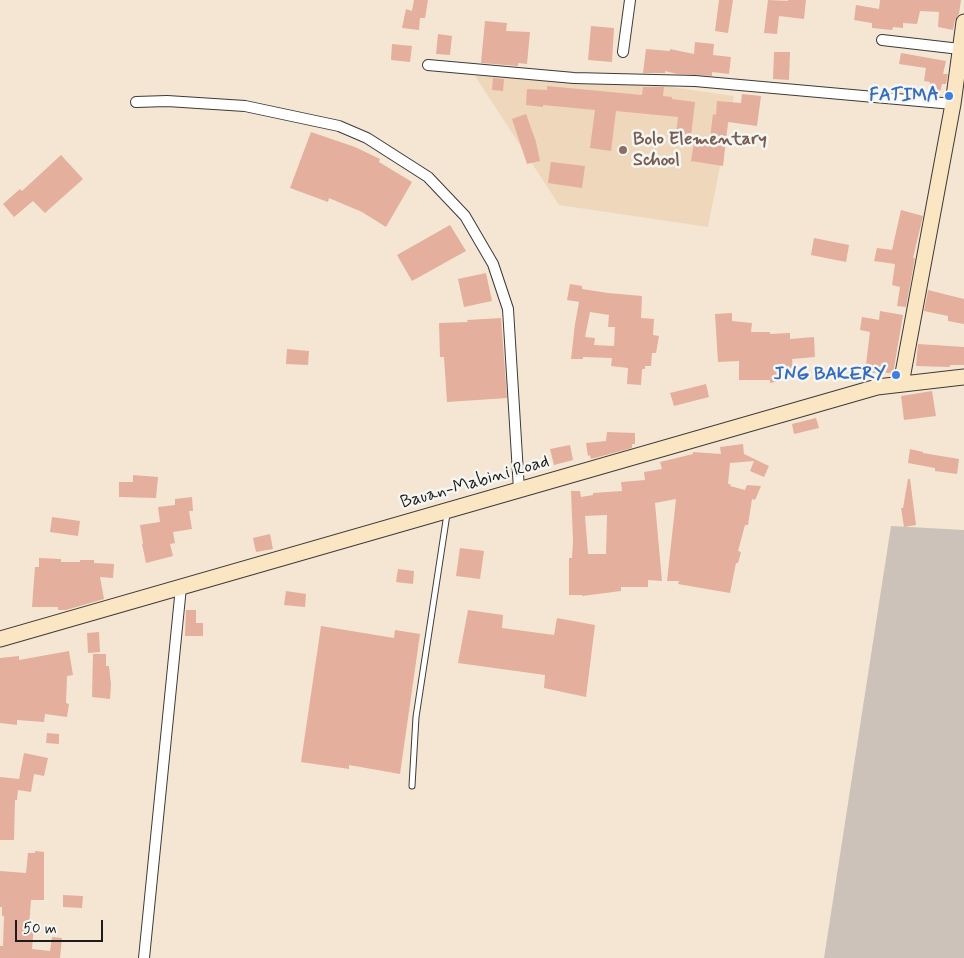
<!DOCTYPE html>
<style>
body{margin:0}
#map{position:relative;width:964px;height:958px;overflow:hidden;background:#f5e6d4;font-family:Mynerve,sans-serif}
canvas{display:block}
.scale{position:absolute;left:15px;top:920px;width:88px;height:22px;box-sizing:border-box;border:2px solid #1c1c1c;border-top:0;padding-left:6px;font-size:15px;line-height:18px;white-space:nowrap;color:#1c1c1c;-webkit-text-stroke:4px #f6f6f2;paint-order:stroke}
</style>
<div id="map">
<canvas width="964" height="958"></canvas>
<div class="scale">50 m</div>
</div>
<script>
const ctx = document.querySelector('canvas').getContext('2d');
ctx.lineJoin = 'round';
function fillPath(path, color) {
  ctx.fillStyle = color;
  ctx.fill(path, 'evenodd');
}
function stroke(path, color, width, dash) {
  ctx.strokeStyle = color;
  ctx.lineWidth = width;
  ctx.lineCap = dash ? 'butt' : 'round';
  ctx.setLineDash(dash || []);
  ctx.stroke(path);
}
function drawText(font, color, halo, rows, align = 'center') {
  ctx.font = font + ' Mynerve,sans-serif';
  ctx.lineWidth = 5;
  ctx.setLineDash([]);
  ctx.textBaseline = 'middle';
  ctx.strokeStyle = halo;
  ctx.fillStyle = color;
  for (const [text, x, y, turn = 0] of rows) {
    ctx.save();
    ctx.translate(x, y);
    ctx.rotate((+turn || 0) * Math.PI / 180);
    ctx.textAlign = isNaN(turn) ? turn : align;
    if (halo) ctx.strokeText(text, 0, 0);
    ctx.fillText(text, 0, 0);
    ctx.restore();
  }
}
fillPath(new Path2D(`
 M 475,76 L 601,77 L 734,96 L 708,227 L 559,205 Z`), '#eed7bb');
fillPath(new Path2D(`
 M 891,526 L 964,530 L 964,958 L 824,958 Z`), '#ccc2b9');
fillPath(new Path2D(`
 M 414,0 L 428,0 L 425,18 L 420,18 L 419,30 L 402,28 L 406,9 L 412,11 Z
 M 719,0 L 733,0 L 728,33 L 715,31 Z
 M 768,0 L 788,1 L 788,0 L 806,0 L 804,19 L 779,16 L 777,34 L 764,33 Z
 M 880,0 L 961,0 L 959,14 L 955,20 L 953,30 L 938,27 L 939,12 L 920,11 L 917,24 L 903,23 L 903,28 L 893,27 L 892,30 L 872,28 L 872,23 L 854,20 L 856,5 L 879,9 Z
 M 485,21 L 507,23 L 506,31 L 530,32 L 527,64 L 518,63 L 518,66 L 481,63 Z
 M 591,26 L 614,28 L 612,62 L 588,60 Z
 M 438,34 L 452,36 L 450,55 L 436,54 Z
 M 695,42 L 714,44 L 713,55 L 731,57 L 729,74 L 712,72 L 712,76 L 677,74 L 665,71 L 665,73 L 643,73 L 646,49 L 670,51 L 670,49 L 694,54 Z
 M 392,44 L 412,46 L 410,62 L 391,60 Z
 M 774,52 L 790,52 L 789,80 L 773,79 Z
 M 901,53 L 946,61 L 943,74 L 948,74 L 946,84 L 942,84 L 939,96 L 928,95 L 930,82 L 924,81 L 926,68 L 899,64 Z
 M 493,78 L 504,79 L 503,91 L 492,90 Z
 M 547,86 L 642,95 L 643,87 L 664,87 L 663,96 L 672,97 L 672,99 L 695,102 L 691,136 L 676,134 L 678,117 L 616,111 L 611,151 L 590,148 L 595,110 L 543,105 L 543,107 L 526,105 L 527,89 L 547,90 Z
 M 742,94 L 761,96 L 757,126 L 728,122 L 723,166 L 691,161 L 694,143 L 709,146 L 713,114 L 716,115 L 717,101 L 741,103 Z
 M 526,114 L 536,142 L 540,161 L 527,164 L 512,119 Z
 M 311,132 L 355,147 L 380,159 L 379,162 L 412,182 L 386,227 L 362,212 L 329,198 L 328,202 L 290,188 Z
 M 61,155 L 83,179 L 45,213 L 33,201 L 14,217 L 3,204 L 20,189 L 22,191 Z
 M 551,162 L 585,166 L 582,188 L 548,183 Z
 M 901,210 L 923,216 L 913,258 L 915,258 L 906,307 L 897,306 L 900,287 L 892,285 L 895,264 L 874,261 L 877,248 L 892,250 Z
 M 450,225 L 466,251 L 412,281 L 397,255 Z
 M 814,238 L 849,245 L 846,262 L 811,255 Z
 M 486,273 L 492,301 L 464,307 L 458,279 Z
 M 570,284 L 582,286 L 582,289 L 608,293 L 642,296 L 641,318 L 654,319 L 653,335 L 659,336 L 656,353 L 652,353 L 651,366 L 645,366 L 645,369 L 642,369 L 641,385 L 627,384 L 628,368 L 611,366 L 612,358 L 583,357 L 583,359 L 571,359 L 575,324 L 579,302 L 567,300 ZM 590,312 L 609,315 L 608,327 L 615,327 L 614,346 L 594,345 L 595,338 L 585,337 Z
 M 928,290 L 964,299 L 964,324 L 948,321 L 948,316 L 924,311 Z
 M 880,311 L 903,315 L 893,374 L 878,371 L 878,373 L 865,372 L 870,332 L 860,330 L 862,317 L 879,320 Z
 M 732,313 L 732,321 L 752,323 L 751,332 L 770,332 L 770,334 L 790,333 L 790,339 L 814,337 L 815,357 L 792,359 L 793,371 L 780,372 L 781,381 L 770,383 L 770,380 L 739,380 L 739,361 L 718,362 L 715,314 Z
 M 501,318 L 507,398 L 447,402 L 444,357 L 440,357 L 439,323 L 468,322 L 467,320 Z
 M 918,344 L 964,347 L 964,365 L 950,365 L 950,367 L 916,366 Z
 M 287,349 L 309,351 L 308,365 L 286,364 Z
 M 706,384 L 709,397 L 674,406 L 670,393 Z
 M 932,391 L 936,416 L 904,420 L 901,396 Z
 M 816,418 L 819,428 L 794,434 L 792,424 Z
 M 607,432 L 635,433 L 635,444 L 632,444 L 632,448 L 591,459 L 590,455 L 588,456 L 586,443 L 606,441 Z
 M 743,444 L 744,454 L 769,466 L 764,477 L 750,471 L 754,461 L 730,463 L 728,484 L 731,484 L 730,486 L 745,490 L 747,485 L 761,486 L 755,500 L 752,499 L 748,525 L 745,525 L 738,551 L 741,552 L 738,563 L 736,563 L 730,593 L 678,584 L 679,581 L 667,581 L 676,499 L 655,503 L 662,581 L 648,580 L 648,587 L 621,587 L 621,591 L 582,596 L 582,595 L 569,595 L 569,558 L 572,558 L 573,541 L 571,491 L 580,491 L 581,497 L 593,495 L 593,493 L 622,491 L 621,482 L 645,480 L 644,472 L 662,469 L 660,462 L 693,454 L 693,452 L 721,454 L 720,447 ZM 607,515 L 606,554 L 588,554 L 585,516 Z
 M 570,445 L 573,460 L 554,465 L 550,449 Z
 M 910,449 L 923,452 L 923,453 L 959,459 L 957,474 L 935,471 L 935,468 L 908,463 Z
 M 133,475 L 158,477 L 156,498 L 119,497 L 119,482 L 133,482 Z
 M 908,479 L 910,479 L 916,525 L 904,527 L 901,508 L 903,508 Z
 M 192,497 L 193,511 L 189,511 L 192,529 L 173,532 L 175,543 L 170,544 L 173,556 L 146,563 L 142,544 L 143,544 L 140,525 L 160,522 L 158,507 L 175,505 L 175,499 Z
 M 52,517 L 80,521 L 78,536 L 50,532 Z
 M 270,534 L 273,549 L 256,552 L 253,538 Z
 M 460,548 L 484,551 L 480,579 L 456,576 Z
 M 39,558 L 61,559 L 61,562 L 80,562 L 80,560 L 94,560 L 94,563 L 114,564 L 113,578 L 100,577 L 104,599 L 66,610 L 58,610 L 58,607 L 32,607 L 35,567 L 39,567 Z
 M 398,569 L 414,571 L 413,584 L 396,582 Z
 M 286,591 L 306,594 L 305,607 L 284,605 Z
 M 186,610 L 196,610 L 196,623 L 203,623 L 203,636 L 185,636 Z
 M 468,610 L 503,615 L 502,628 L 554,635 L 557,618 L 595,625 L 586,697 L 544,688 L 545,675 L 458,663 Z
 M 321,626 L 394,638 L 395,630 L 420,634 L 400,774 L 349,765 L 349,769 L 301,762 Z
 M 99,632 L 100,652 L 88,653 L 87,633 Z
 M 69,651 L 73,675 L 67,676 L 66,703 L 69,704 L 67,717 L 45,714 L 44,722 L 17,720 L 17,725 L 0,723 L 0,658 L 19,656 L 19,660 Z
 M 93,654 L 106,654 L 106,666 L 109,666 L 111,684 L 110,699 L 92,697 Z
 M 47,733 L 59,734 L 59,744 L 46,743 Z
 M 24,753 L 48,758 L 44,776 L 34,774 L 31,792 L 18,790 L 17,800 L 15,800 L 14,840 L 0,840 L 0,777 L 19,779 Z
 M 35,851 L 44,852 L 44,900 L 31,900 L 29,926 L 34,926 L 32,949 L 50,951 L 52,937 L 62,938 L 60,958 L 0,958 L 0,946 L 3,946 L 4,916 L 2,916 L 2,907 L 0,907 L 0,871 L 26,873 L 28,853 L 35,853 Z
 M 63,895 L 83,896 L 82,908 L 63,907 Z`), '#e4af9d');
const lane = new Path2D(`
 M 412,786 L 416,717 L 447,514`);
const street = new Path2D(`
 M 882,40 L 960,49
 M 623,52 L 630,0
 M 428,65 L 574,78 L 695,81 L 953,104
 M 136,102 L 167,101 L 245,106 L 339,126 L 367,138 L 428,177 L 465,216 L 493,264 L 508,309 L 519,490
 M 144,958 L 181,587`);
const secondary = new Path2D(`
 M 901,384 L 953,104 L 964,22
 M 0,639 L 877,387 L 964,377`);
stroke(lane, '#3d3a38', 7);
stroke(street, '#3d3a38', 12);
stroke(secondary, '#3d3a38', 17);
stroke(lane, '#fff', 5);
stroke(street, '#fff', 10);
stroke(secondary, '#fbe6c4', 15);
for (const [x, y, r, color] of [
 [949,96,5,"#3f7fe0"],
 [623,150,5,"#8d6e63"],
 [896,375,5,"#3f7fe0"]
]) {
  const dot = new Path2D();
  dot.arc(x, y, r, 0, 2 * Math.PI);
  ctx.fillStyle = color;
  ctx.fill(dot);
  stroke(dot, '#f6f6f2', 2);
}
drawText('bold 18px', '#366cbe', '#f6f6f2', [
 ["FATIMA",939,96],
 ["JNG BAKERY",886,375]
], 'right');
drawText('bold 18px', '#785e54', '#f6f6f2', [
 ["Bolo Elementary",633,140],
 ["School",633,161]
], 'left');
drawText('18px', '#1c1c1c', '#f6f6f2', [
 ["Bauan-Mabini Road",475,483,-16]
]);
</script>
